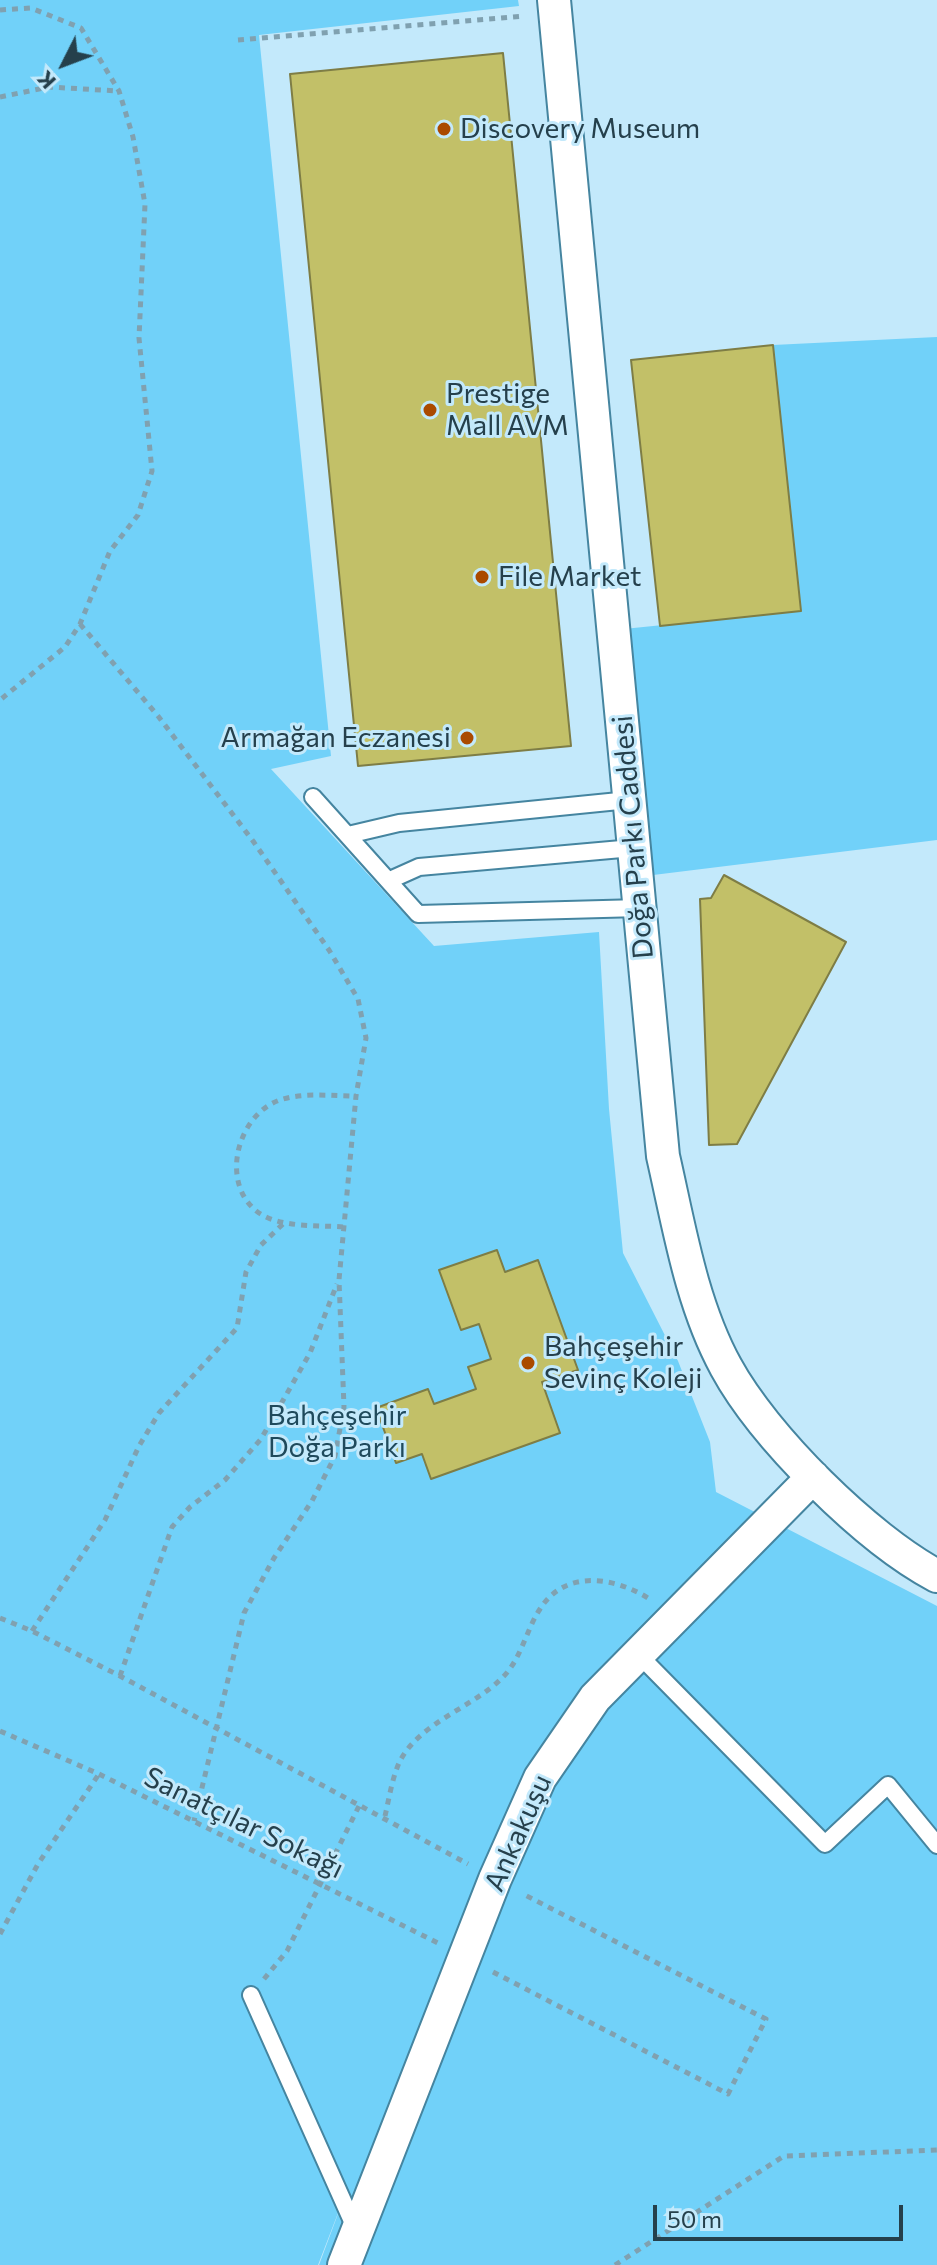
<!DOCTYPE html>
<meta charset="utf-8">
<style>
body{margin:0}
#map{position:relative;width:937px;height:2265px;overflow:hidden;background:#c3e9fb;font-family:Commissioner,sans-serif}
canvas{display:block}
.north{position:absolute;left:24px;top:24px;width:80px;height:80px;-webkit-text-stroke:6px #c3e9fb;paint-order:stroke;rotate:228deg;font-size:22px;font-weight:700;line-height:32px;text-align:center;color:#25404c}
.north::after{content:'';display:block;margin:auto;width:28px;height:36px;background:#25404c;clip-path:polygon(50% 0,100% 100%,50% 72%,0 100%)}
.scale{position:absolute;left:653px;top:2205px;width:250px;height:36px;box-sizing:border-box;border:4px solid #25404c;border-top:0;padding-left:10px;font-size:24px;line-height:28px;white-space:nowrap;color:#25404c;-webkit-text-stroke:6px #c3e9fb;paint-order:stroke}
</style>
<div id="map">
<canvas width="937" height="2265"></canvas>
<div class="north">K</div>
<div class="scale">50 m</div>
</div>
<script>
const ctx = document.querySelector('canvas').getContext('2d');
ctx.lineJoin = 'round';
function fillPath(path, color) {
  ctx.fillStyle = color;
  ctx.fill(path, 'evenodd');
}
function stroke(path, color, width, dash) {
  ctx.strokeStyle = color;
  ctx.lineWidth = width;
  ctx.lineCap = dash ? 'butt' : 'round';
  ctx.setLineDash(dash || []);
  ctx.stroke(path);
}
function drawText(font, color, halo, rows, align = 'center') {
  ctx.font = font + ' Commissioner,sans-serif';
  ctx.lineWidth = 6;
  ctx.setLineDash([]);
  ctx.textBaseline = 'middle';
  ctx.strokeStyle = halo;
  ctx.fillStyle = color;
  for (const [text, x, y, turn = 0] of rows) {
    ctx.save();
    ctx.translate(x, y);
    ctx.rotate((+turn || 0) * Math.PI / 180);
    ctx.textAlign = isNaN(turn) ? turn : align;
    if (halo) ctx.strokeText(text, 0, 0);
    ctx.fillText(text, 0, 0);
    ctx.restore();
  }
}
fillPath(new Path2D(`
 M 0,0 L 518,0 L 519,6 L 259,35 L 331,756 L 271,769 L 434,946 L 599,932 L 609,1109 L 623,1253 L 678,1361 L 710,1442 L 716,1492 L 937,1606 L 937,2265 L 319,2265 L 348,2187 L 318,2265 L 0,2265 Z
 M 937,337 L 937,840 L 637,877 L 614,630 L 800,611 L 773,345 Z`), '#71d1f9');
const building = new Path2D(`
 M 503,53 L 571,746 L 358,766 L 290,74 Z
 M 773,345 L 801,611 L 660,626 L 631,360 Z
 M 724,875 L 846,942 L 737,1144 L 709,1145 L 700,899 L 711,898 Z
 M 497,1250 L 505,1272 L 538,1260 L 578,1370 L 542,1382 L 560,1433 L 431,1479 L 422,1454 L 396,1463 L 376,1408 L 428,1389 L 434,1404 L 476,1389 L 468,1367 L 491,1359 L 479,1324 L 461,1330 L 439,1270 Z`);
fillPath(building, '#c2c068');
stroke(building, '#7e7d45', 2);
const service = new Path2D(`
 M 313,797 L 418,914 L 640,908
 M 348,835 L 399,823 L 629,800
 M 390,880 L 419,867 L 633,848
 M 638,1654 L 825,1844 L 888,1785 L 937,1845
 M 251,1995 L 356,2230`);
const minor = new Path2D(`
 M 554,0 L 663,1156 C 679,1226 691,1303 726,1367 C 764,1437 867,1539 937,1576
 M 344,2265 L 495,1879 L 540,1778 L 595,1698 L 813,1477`);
stroke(service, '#4585a0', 20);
stroke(minor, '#4585a0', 36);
stroke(new Path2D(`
 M 0,10 L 31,8 L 81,28 L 119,91 L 133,137 L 145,204 L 139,338 L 152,471 L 138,515 L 110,551 L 80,624 L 65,647 L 0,700
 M 238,40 L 524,16
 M 0,97 L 49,87 L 118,91
 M 80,624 L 158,716 L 253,841 L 329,950 L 358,999 L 366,1038 L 356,1096 L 339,1280 L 344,1407 L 335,1456 L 312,1501 L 274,1558 L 244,1613 L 194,1821
 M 343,1227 C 318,1225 281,1228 259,1213 C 222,1187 234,1125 271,1104 C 294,1091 330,1096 356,1096
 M 0,1618 L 32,1631 L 120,1676 L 468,1864
 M 32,1631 L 105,1520 L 139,1446 L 159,1413 L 237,1328 L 246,1272 L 261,1245 L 285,1222
 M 120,1676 L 172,1527 L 190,1507 L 225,1480 L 261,1439 L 310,1353 L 337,1284
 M 0,1731 L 99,1774 L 438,1943
 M 385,1816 C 389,1799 392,1779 399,1763 C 418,1723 472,1708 502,1678 C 521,1660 526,1630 540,1609 C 565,1569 614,1577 648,1598
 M 0,1934 L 38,1864 L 99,1774
 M 493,1972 L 728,2094 L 766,2019 L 523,1894
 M 264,1979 L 287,1951 L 360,1804
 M 615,2265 L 784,2156 L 937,2150`), '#80a1b0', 5, [6, 6]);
stroke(service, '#fff', 16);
stroke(minor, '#fff', 32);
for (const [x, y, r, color] of [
 [444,129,8,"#aa4a00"],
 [430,410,8,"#aa4a00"],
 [482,577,8,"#aa4a00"],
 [467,738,8,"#aa4a00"],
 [528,1363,8,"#aa4a00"]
]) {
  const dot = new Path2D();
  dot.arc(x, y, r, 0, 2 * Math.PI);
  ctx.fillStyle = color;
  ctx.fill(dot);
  stroke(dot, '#c3e9fb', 3);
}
drawText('28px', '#25404c', '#c3e9fb', [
 ["Discovery Museum",460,129],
 ["Prestige",446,394],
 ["Mall AVM",446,426],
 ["File Market",498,577],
 ["Armağan Eczanesi",451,738,"right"],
 ["Bahçeşehir",544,1347],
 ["Sevinç Koleji",544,1379]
], 'left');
drawText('28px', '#25404c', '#c3e9fb', [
 ["Doğa Parkı Caddesi",633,837,-95],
 ["Sanatçılar Sokağı",244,1823,26],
 ["Ankakuşu",518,1833,-66]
]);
drawText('28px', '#1f4a5c', '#c3e9fb', [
 ["Bahçeşehir",337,1416],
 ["Doğa Parkı",337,1448]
]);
</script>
